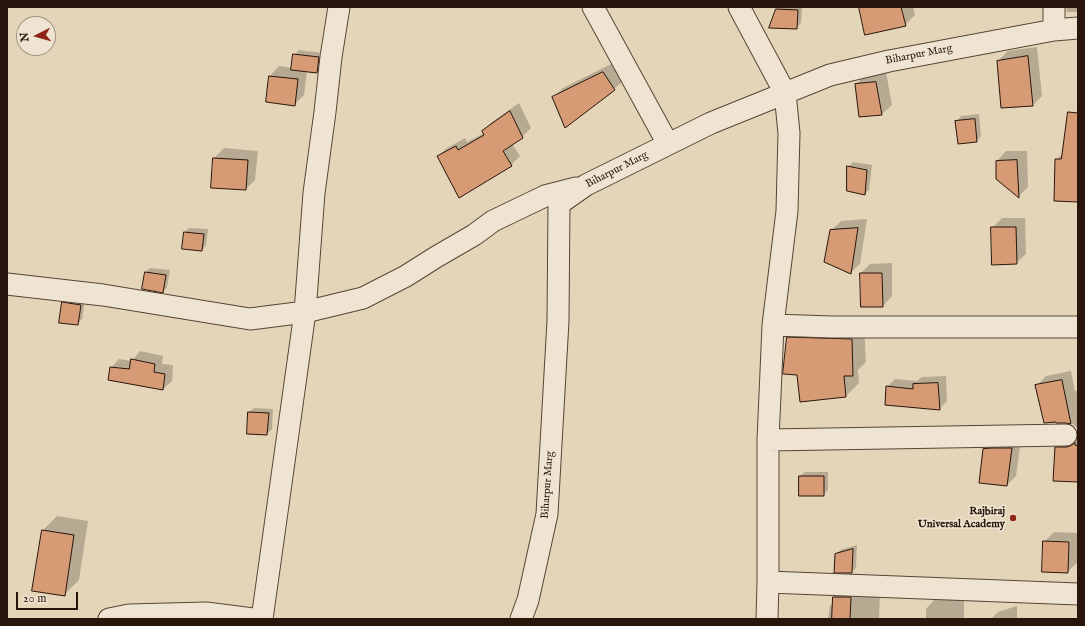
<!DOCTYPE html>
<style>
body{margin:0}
#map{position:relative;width:1085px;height:626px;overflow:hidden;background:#e5d5b8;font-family:"IM FELL English",serif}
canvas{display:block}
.frame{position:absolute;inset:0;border:8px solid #28150b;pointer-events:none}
.north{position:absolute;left:16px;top:16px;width:40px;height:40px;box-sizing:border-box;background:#eee4d1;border:1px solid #9f9182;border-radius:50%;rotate:264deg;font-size:11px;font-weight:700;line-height:16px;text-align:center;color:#28150b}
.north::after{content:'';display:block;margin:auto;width:14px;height:18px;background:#8f2418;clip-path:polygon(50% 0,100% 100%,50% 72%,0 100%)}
.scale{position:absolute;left:16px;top:592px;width:62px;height:18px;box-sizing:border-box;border:2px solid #28150b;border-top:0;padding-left:5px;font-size:12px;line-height:14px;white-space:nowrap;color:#28150b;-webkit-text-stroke:3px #eee4d1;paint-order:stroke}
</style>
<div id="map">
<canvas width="1085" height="626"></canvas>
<div class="frame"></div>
<div class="north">N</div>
<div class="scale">20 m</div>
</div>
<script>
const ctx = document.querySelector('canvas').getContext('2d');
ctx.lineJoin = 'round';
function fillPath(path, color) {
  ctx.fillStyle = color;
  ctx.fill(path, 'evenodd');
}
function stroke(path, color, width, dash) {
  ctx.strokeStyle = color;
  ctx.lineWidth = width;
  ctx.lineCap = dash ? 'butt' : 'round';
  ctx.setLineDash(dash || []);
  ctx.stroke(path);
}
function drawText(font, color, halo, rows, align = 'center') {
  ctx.font = font + ' "IM FELL English",serif';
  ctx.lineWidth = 3.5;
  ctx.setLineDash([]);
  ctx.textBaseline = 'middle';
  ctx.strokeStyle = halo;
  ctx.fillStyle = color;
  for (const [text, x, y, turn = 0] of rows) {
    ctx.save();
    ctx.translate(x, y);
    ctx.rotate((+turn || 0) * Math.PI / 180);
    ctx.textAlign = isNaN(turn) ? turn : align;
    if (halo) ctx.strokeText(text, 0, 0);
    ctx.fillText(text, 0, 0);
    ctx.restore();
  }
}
fillPath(new Path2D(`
 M 779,7 L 802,7 L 801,23 L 796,28 L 777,10 Z
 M 860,7 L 913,7 L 915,15 L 905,25 Z
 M 1066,7 L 1078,7 L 1078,12 L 1067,12 Z
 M 1037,47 L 1042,96 L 1033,105 L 998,61 L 1008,51 Z
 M 299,50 L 323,53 L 321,68 L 317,72 L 307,71 L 304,95 L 294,105 L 270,76 L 279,66 L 293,68 L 294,55 Z
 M 613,63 L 624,80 L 614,89 L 554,97 L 563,88 Z
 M 886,72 L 892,105 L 882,114 L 860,116 L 856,84 L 866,75 Z
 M 519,103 L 531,128 L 522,137 L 512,144 L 520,156 L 511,165 L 438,156 L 447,148 L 465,138 L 467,142 L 484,133 L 483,131 L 492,122 Z
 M 979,114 L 981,136 L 977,141 L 957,121 L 961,116 Z
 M 1078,121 L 1078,201 L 1056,160 L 1063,153 Z
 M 224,148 L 258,151 L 255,180 L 246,189 L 212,187 L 214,158 Z
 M 1006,151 L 1027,151 L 1028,187 L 1019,196 L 997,178 L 997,161 Z
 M 853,162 L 872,165 L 869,190 L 865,194 L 848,167 Z
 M 1002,218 L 1025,218 L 1026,254 L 1016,263 L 992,228 Z
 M 867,219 L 860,264 L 850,273 L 831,231 L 841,221 Z
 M 189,228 L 208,229 L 206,245 L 202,250 L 185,232 Z
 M 892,263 L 892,296 L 883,306 L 861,273 L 870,264 Z
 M 150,268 L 170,270 L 167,287 L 163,292 L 146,272 Z
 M 68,298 L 85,300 L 82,319 L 77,324 L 63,303 Z
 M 801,325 L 864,326 L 866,362 L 858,370 L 859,383 L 846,396 L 798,374 L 788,338 Z
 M 140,351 L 163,356 L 162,364 L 173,365 L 172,381 L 163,389 L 111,368 L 119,359 L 132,361 Z
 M 1071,371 L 1075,391 L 1078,391 L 1078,431 L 1077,428 L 1072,423 L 1066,422 L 1037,385 L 1046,376 Z
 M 946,376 L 947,401 L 940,408 L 887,387 L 895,379 L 917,381 L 922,377 Z
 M 254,408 L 273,409 L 272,429 L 267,434 L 249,412 Z
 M 1065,438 L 1078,438 L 1078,481 L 1056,448 Z
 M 1021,439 L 1016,476 L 1007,485 L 984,450 L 994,440 Z
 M 805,472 L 828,472 L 828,490 L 823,495 L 800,476 Z
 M 57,516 L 88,521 L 79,580 L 64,595 L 43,530 Z
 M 1054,532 L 1078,533 L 1077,563 L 1067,572 L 1044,542 Z
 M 857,545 L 856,568 L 851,572 L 836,555 L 840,550 Z
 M 848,583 L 880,592 L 879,619 L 828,619 L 830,606 L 834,602 L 834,597 Z
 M 935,599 L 964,599 L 964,619 L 926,619 L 926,609 Z
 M 1017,606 L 1017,619 L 991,619 L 998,612 Z`), '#0003');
const building = new Path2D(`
 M 859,7 L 901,7 L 906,26 L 865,35 Z
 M 776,9 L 798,10 L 797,29 L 769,28 Z
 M 293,54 L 319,57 L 317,73 L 291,70 Z
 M 1028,56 L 1033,106 L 1001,108 L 997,61 Z
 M 603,72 L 615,90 L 565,128 L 552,97 Z
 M 269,76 L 298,79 L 295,106 L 266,102 Z
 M 876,82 L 882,115 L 859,117 L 855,84 Z
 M 510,111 L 523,138 L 503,151 L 512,166 L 459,198 L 437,156 L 456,146 L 458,150 L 484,135 L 482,131 Z
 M 1068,112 L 1078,113 L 1078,202 L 1054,201 L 1055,159 L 1061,159 Z
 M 975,119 L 977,142 L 958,144 L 955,121 Z
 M 213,158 L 248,160 L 246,190 L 211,188 Z
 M 1017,160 L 1019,198 L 996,179 L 996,161 Z
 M 847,166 L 867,170 L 865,195 L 847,191 Z
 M 991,227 L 1016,227 L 1017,264 L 992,265 Z
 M 858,228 L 851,274 L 824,262 L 830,230 Z
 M 184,232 L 204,234 L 202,251 L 182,249 Z
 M 145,272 L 166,275 L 163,293 L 142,289 Z
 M 860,273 L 882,273 L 883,307 L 861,307 Z
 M 62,302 L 81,305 L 78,325 L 59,323 Z
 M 787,337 L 852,339 L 853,376 L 844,376 L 846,397 L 800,402 L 797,375 L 783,374 Z
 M 131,359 L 155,364 L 154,372 L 165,374 L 163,390 L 108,380 L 110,367 L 129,369 Z
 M 1062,380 L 1071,424 L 1066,423 L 1056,423 L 1056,422 L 1044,423 L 1035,385 Z
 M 938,383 L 940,410 L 885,405 L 886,386 L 913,389 L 913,384 Z
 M 248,412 L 269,413 L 267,435 L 247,434 Z
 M 1075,443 L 1075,445 L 1078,446 L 1078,482 L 1053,481 L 1055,447 L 1067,447 L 1072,445 Z
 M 993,448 L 1012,448 L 1007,486 L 979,483 L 983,449 Z
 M 799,476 L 824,476 L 824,496 L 799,496 Z
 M 42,530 L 74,535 L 65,596 L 32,591 Z
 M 1043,541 L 1069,542 L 1068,573 L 1042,572 Z
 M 853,549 L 852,573 L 834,573 L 835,554 Z
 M 833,597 L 851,597 L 850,619 L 832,619 Z`);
fillPath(building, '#d69a75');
stroke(building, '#28150b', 1);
const street = new Path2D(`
 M 339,7 L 331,57 L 325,112 L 314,193 L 305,312 L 363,298 L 406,276 L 436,257 L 474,235 L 493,221 L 545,196 L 576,188
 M 593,7 L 668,144
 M 739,7 L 785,93 L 789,133 L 787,211 L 773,325 L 771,372 L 768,440 L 768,582 L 767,619
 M 1054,30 L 1054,7
 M 7,284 L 103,295 L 250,319 L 305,312 L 262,619
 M 773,325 L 832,327 L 1078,327
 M 768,440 L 1066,435
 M 768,582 L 1078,594
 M 109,619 L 129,615 L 206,613 L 253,619
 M 521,619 L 528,600 L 547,514 L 558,321 L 559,204 L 586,185 L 711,123 L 830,75 L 889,61 L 1054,30 L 1078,28`);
stroke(street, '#574536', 23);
stroke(street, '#eee4d1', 21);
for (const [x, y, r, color] of [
 [1013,518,4,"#8f2418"]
]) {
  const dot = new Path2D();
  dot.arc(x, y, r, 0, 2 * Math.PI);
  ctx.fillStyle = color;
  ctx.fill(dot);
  stroke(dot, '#eee4d1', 1.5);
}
drawText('11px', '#28150b', '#eee4d1', [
 ["Biharpur Marg",919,55,-11],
 ["Biharpur Marg",617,170,-27],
 ["Biharpur Marg",548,485,-86]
]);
drawText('bold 11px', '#28150b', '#eee4d1', [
 ["Rajbiraj",1005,512],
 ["Universal Academy",1005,525]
], 'right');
</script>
